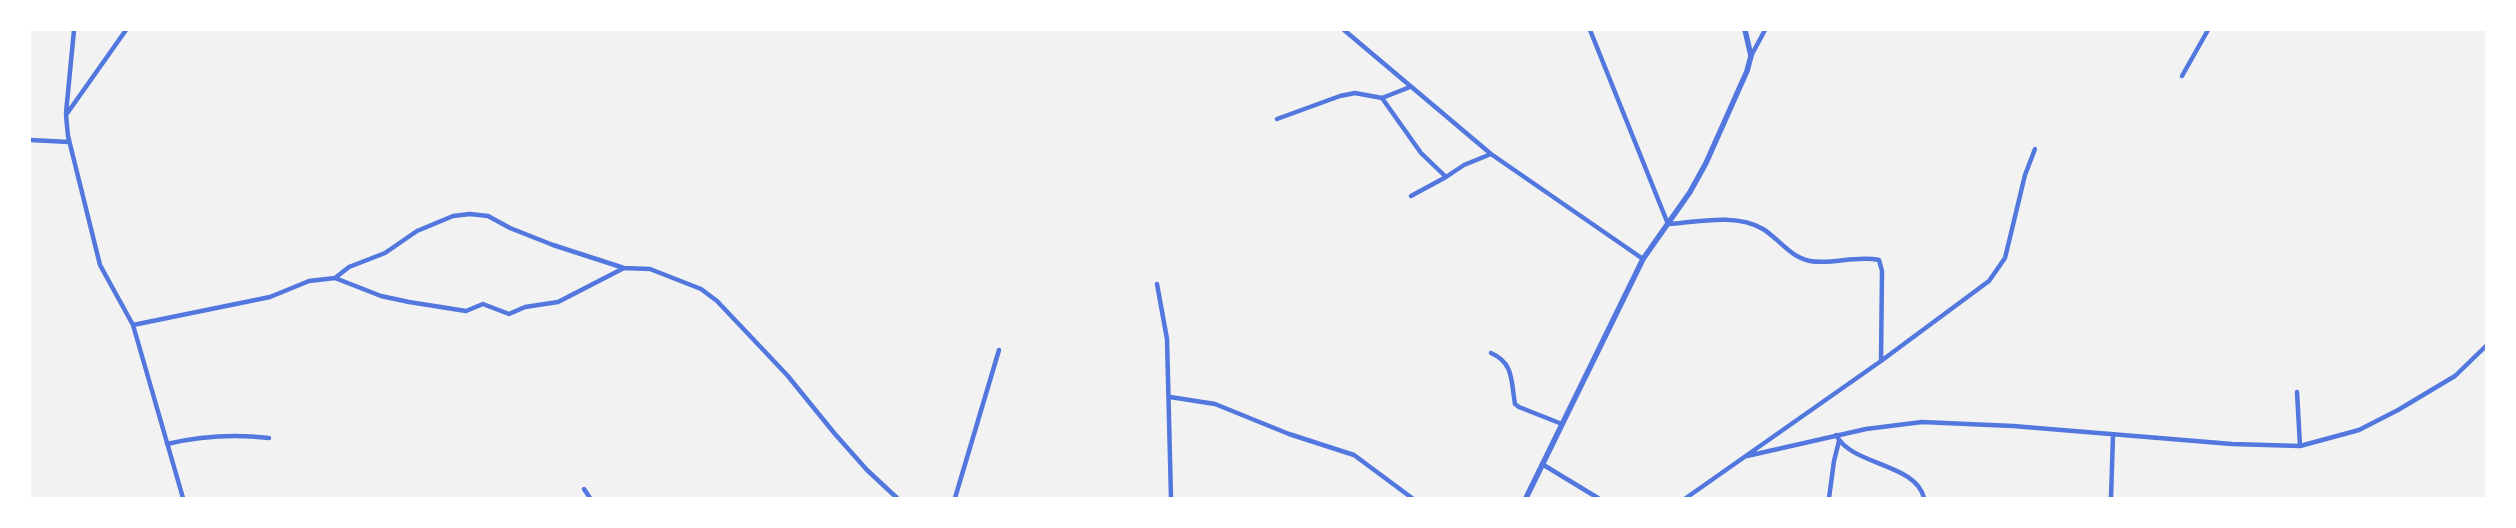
<!DOCTYPE html>
<style>
body{margin:0}
#map{position:relative;width:2516px;height:528px;overflow:hidden;background:#f2f2f2;font-family:"Source Sans 3",sans-serif}
canvas{display:block}
.frame{position:absolute;inset:0;border:31px solid #fff;pointer-events:none}
</style>
<div id="map">
<canvas width="2516" height="528"></canvas>
<div class="frame"></div>
</div>
<script>
const ctx = document.querySelector('canvas').getContext('2d');
ctx.lineJoin = 'round';
function stroke(path, color, width, dash) {
  ctx.strokeStyle = color;
  ctx.lineWidth = width;
  ctx.lineCap = dash ? 'butt' : 'round';
  ctx.setLineDash(dash || []);
  ctx.stroke(path);
}
stroke(new Path2D(`
 M 126,30 L 66,115 L 68,136 L 100,265 L 133,325 L 183,498
 M 1344,30 L 1491,154 L 1643,259
 M 1590,30 L 1668,224 C 1697,222 1736,213 1763,229 C 1779,239 1790,257 1810,261 C 1832,265 1856,255 1879,260 L 1882,271 L 1881,361
 M 1751,56 L 1765,30
 M 2182,76 L 2208,30
 M 1382,98 L 1421,153 L 1446,177 L 1464,165 L 1491,154
 M 66,113 L 74,30
 M 1277,119 L 1340,96 L 1355,93 L 1382,98 L 1410,87
 M 30,140 L 69,142
 M 1411,196 L 1446,177
 M 335,278 L 381,296 L 409,302 L 466,311 L 483,304 L 509,314 L 525,307 L 558,302 L 624,268
 M 1157,284 L 1167,339 L 1171,498
 M 133,325 L 270,297 L 309,281 L 335,278 L 349,267 L 385,253 L 417,231 L 453,216 L 470,214 L 488,216 L 510,228 L 553,245 L 624,268 L 650,269 L 701,289 L 717,301 L 787,375 L 835,434 L 867,470 L 897,498
 M 1491,353 C 1514,363 1511,381 1515,404 L 1519,407 L 1562,424
 M 2297,392 L 2300,446
 M 1170,397 L 1215,404 L 1289,434 L 1354,455 L 1412,498
 M 1836,435 C 1852,466 1916,463 1924,498
 M 167,444 C 201,436 234,434 269,438
 M 1747,456 L 1866,429 L 1922,422 L 2013,426 L 2232,444 L 2300,446 L 2359,430 L 2398,410 L 2455,376 L 2486,346
 M 1542,464 L 1598,498
 M 584,489 L 590,498
 M 955,498 L 999,350
 M 1686,498 L 1881,361 L 1989,281 L 2005,258 L 2025,175 L 2035,149
 M 1829,498 L 1834,461 L 1839,441
 M 2111,498 L 2113,435`), '#5277de', 4.5);
stroke(new Path2D(`
 M 1526,498 L 1643,259 L 1690,192 L 1706,163 L 1747,71 L 1751,56 L 1745,30`), '#5277de', 5.5);
</script>
